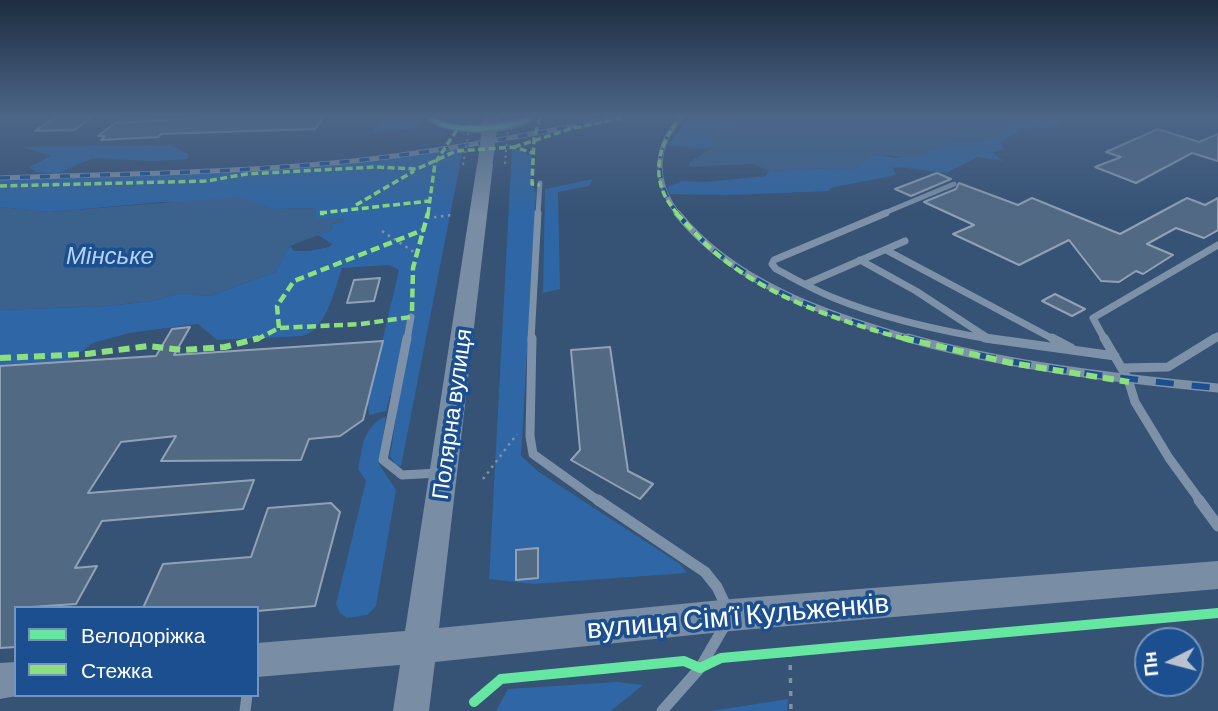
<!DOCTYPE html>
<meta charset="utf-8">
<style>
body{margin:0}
#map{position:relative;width:1218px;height:711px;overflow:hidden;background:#365274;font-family:Barlow,sans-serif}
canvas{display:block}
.legend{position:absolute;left:14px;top:606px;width:245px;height:91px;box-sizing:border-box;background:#1b4f8f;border:2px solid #7695bc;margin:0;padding:9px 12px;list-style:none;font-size:21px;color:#fff}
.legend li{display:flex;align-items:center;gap:14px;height:35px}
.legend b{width:35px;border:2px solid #7695bc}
.north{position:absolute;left:1134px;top:627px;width:70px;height:70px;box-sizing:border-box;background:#1b4f8f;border:2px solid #7695bc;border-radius:50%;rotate:264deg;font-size:19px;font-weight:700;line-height:28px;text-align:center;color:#fff}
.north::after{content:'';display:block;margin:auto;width:24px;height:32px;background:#b9c2ce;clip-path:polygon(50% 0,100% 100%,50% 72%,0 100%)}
</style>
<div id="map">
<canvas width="1218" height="711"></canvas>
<ul class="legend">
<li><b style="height:9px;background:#66e7a1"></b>Велодоріжка</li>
<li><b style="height:9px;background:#8de07e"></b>Стежка</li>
</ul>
<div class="north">Пн</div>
</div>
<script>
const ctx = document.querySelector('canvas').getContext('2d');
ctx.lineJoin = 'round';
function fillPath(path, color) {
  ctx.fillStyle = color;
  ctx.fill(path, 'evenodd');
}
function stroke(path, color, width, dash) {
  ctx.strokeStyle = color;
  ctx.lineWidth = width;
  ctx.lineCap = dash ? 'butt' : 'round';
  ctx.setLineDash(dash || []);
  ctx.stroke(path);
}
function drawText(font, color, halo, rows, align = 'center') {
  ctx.font = font + ' Barlow,sans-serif';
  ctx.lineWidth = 7;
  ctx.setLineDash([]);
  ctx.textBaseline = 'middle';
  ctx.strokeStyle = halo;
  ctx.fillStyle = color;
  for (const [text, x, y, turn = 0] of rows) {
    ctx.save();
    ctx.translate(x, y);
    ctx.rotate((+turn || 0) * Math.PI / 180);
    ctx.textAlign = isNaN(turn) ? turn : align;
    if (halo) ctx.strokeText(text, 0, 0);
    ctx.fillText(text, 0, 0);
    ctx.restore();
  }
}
fillPath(new Path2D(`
 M 380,117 L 420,117 L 416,127 L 400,131 L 373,133 Z
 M 691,117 L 743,117 L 744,119 L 715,132 L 714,147 C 705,151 680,145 667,146 Z
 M 1034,117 L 1069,117 L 1059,119 L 1060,125 L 1057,127 C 1046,130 1031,125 1021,130 C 1015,133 1007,139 1000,142 L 1004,149 L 992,152 L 1003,161 L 977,157 L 946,173 L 899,167 L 893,168 L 896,175 L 892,176 L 834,187 L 829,189 L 830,191 L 728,195 L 670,194 L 667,187 L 682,181 L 707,182 L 766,176 L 769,171 L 831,168 L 846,170 L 854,169 L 871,156 L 878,155 L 895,158 L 925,154 L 928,150 L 954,142 L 988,140 L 1016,121 Z
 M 171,145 L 189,155 L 187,159 L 154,161 L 93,158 L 56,174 L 36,172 L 29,167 L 51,156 L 23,147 Z
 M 512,148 L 532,156 L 531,183 L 536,193 L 521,456 L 539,472 L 680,564 L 687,573 L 533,584 L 489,579 Z
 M 463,149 L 401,466 L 396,465 L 390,456 L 400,393 L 390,395 L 386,411 L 369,415 L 368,402 L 399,270 L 389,265 L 342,268 C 334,290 328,327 303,336 L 217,340 L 198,324 L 129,333 L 93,343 L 67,362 L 0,366 L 0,310 L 106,306 L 152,301 L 181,293 L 210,296 L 275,272 L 290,245 L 294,251 L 309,251 L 329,247 L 332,244 L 318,235 L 332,230 L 331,224 L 344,222 L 315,220 L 316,208 L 271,209 L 265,205 L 162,202 L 49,212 L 0,207 L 0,180 L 300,167 Z
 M 593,179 L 589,186 L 558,192 L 560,289 L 543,293 L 545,189 Z
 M 386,416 L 379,464 L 396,490 L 376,606 L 367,615 L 347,618 L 340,613 L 336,604 L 366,481 L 358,469 C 363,445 363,427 386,416 Z
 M 617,682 L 643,685 L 611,711 L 496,711 L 508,689 Z
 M 788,699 L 787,711 L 711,711 Z`), '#2f66a5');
fillPath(new Path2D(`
 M 743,117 L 1034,117 L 1016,121 L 995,139 L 954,142 L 928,150 L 920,158 L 878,155 L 871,156 L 854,169 L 846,170 L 831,168 L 769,171 L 753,164 L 688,167 L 690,162 L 714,147 L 712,135 C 717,131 737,121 744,119 Z
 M 239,197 L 265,205 L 271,209 L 316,208 L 315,219 L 344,218 L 344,222 L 331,224 L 332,230 L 290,246 L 275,272 L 210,296 L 181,293 L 152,301 L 106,306 L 0,310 L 0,207 L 49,212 Z`), '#3b618d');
const building = new Path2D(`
 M 56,117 L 92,117 L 74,130 L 35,131 Z
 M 209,117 L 323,117 L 315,129 L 161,134 L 158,137 L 101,140 L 105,136 L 98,136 L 115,123 Z
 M 1158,129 L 1199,142 L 1218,134 L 1218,161 L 1192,153 L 1136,183 L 1095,167 L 1121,157 L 1106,152 Z
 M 937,173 L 951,179 L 911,196 L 895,189 Z
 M 959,183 L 1018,205 L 1032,198 L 1120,234 L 1187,198 L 1205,205 L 1218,198 L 1218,230 L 1204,238 L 1176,228 L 1147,244 L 1173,255 L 1143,274 L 1136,271 L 1119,282 L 1101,281 L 1069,240 L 1019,265 L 953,234 L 974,225 L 924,202 L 956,189 Z
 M 380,278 L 374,301 L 347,303 L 354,280 Z
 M 1055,294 L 1085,309 L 1072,316 L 1042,301 Z
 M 190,327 L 174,355 L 383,341 L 363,420 L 340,436 L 309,439 L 301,460 L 161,461 L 176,436 L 121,442 L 88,493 L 254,480 L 243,509 L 102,521 L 75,568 L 97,566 L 76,604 L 16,608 L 16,647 L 0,648 L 0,366 L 156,356 L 172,329 Z
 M 610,347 L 628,471 L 653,484 L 640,499 L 571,460 L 580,450 L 571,350 Z
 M 331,503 L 340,512 L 315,606 L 257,611 L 257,608 L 143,608 L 163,564 L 251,557 L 268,508 Z
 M 538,548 L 538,578 L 516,580 L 516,550 Z`);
fillPath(building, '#526984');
stroke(building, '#92a2b6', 2);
stroke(new Path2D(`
 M 427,218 L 453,215
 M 382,231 L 417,254
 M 483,479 L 517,434`), '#7d92a8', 2.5, [2.5, 4.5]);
stroke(new Path2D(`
 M 790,652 L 791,711`), '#7d92a8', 3.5, [5, 8]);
stroke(new Path2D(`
 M 115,117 L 150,117
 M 538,214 L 540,183
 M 882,214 L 954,184`), '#7d92a8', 5);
stroke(new Path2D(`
 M 886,213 L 774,260 L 772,264 L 776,269 C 795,279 814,290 834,298 C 885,319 941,331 995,340
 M 886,250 L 1055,340
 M 860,260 L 916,291 L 988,338
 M 806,284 L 905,241
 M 407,340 L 411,317
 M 531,340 L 538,213
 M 1105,340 L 1093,318 L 1218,245
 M 1212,340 L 1218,336`), '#7d92a8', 7);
stroke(new Path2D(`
 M 407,338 L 383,460 L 402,475 L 438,473
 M 532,338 L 530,436 L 533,454 L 600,502
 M 985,338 L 1115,356
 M 1052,338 L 1071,348
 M 1104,338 L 1128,379 L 1135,402 L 1169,458 L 1201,502
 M 1122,368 L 1168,367 L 1215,338`), '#7d92a8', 9);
stroke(new Path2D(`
 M 598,500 L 705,572 L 717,587 L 727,608
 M 1199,500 L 1218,526
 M 245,711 L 247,695
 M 662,711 L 700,668 L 725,625`), '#7d92a8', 11);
fillPath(new Path2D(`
 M 424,117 L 438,117 C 461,136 512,115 538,117 C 519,137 442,139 424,117 Z
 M 485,159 L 493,164 L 439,628 L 731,599 L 1218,561 L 1218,589 L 731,631 L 435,662 L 429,711 L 393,711 L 400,665 L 257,677 L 257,643 L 405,631 L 477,164 Z
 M 16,662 L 16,695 L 22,695 L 0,699 L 0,663 Z`), '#798da4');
const railFar2 = new Path2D(`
 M 0,178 C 121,174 242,173 362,160 C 449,150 535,134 620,117
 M 678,214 C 654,183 653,146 682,117`);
const railFar1 = new Path2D(`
 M 677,213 C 733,284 830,316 914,340`);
const rail = new Path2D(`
 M 908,338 C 1009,366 1113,378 1218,388`);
stroke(railFar2, '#7e92a7', 5);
stroke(railFar1, '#7e92a7', 7);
stroke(rail, '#7e92a7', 9);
stroke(railFar2, '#1b4f8f', 3.5, [10]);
stroke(railFar1, '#1b4f8f', 4.5, [13]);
stroke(rail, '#1b4f8f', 6, [18]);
stroke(new Path2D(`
 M 505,164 L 509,117
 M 463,165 L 471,117`), '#7d92a8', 2, [2.5, 3.5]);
stroke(new Path2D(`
 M 485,164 L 491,117`), '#798da4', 15);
stroke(new Path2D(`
 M 540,117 L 534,139 L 532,184 L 540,185
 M 514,147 L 570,129 L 627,117
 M 0,186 L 207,181 L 246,174 L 375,167 L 417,169 L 456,151 L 514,147 L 533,153
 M 356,205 L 414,171
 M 320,213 L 429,201
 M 428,214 L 435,163 L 458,128
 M 678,214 C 649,184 655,147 681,117`), '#8de07e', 3.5, [7, 3.5]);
stroke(new Path2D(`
 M 320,213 L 324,213
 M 676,213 C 687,224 698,237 710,248 C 763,296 841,322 909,340
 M 412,311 L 413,268 L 428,213
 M 279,328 L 277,306 L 294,281 L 423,230
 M 256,340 L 279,328 L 361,324 L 411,317`), '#8de07e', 4.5, [9, 4.5]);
stroke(new Path2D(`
 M 903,338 L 1011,363 L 1129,382
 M 0,358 L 87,354 L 148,346 L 183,350 L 225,347 L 259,338`), '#8de07e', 6, [11, 6]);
stroke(new Path2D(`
 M 431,117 C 449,135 510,130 531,117`), '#66e7a1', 4.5);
stroke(new Path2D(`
 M 474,702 L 501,679 L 684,661 L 700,668 L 721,658 L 1218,613`), '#66e7a1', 10);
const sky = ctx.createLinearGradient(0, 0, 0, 216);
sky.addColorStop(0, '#1e2d40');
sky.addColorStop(0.54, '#4c6688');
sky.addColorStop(1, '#4c668800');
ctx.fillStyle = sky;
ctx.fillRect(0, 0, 1218, 216);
drawText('23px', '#fff', '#1b4f8f', [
 ["Полярна вулиця",452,414,-82]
]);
drawText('italic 24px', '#b5d3f5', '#1b4f8f', [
 ["Мінське",110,256]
]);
drawText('28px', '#fff', '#1b4f8f', [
 ["вулиця Сімʼї Кульженків",738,616,-5]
]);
</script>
